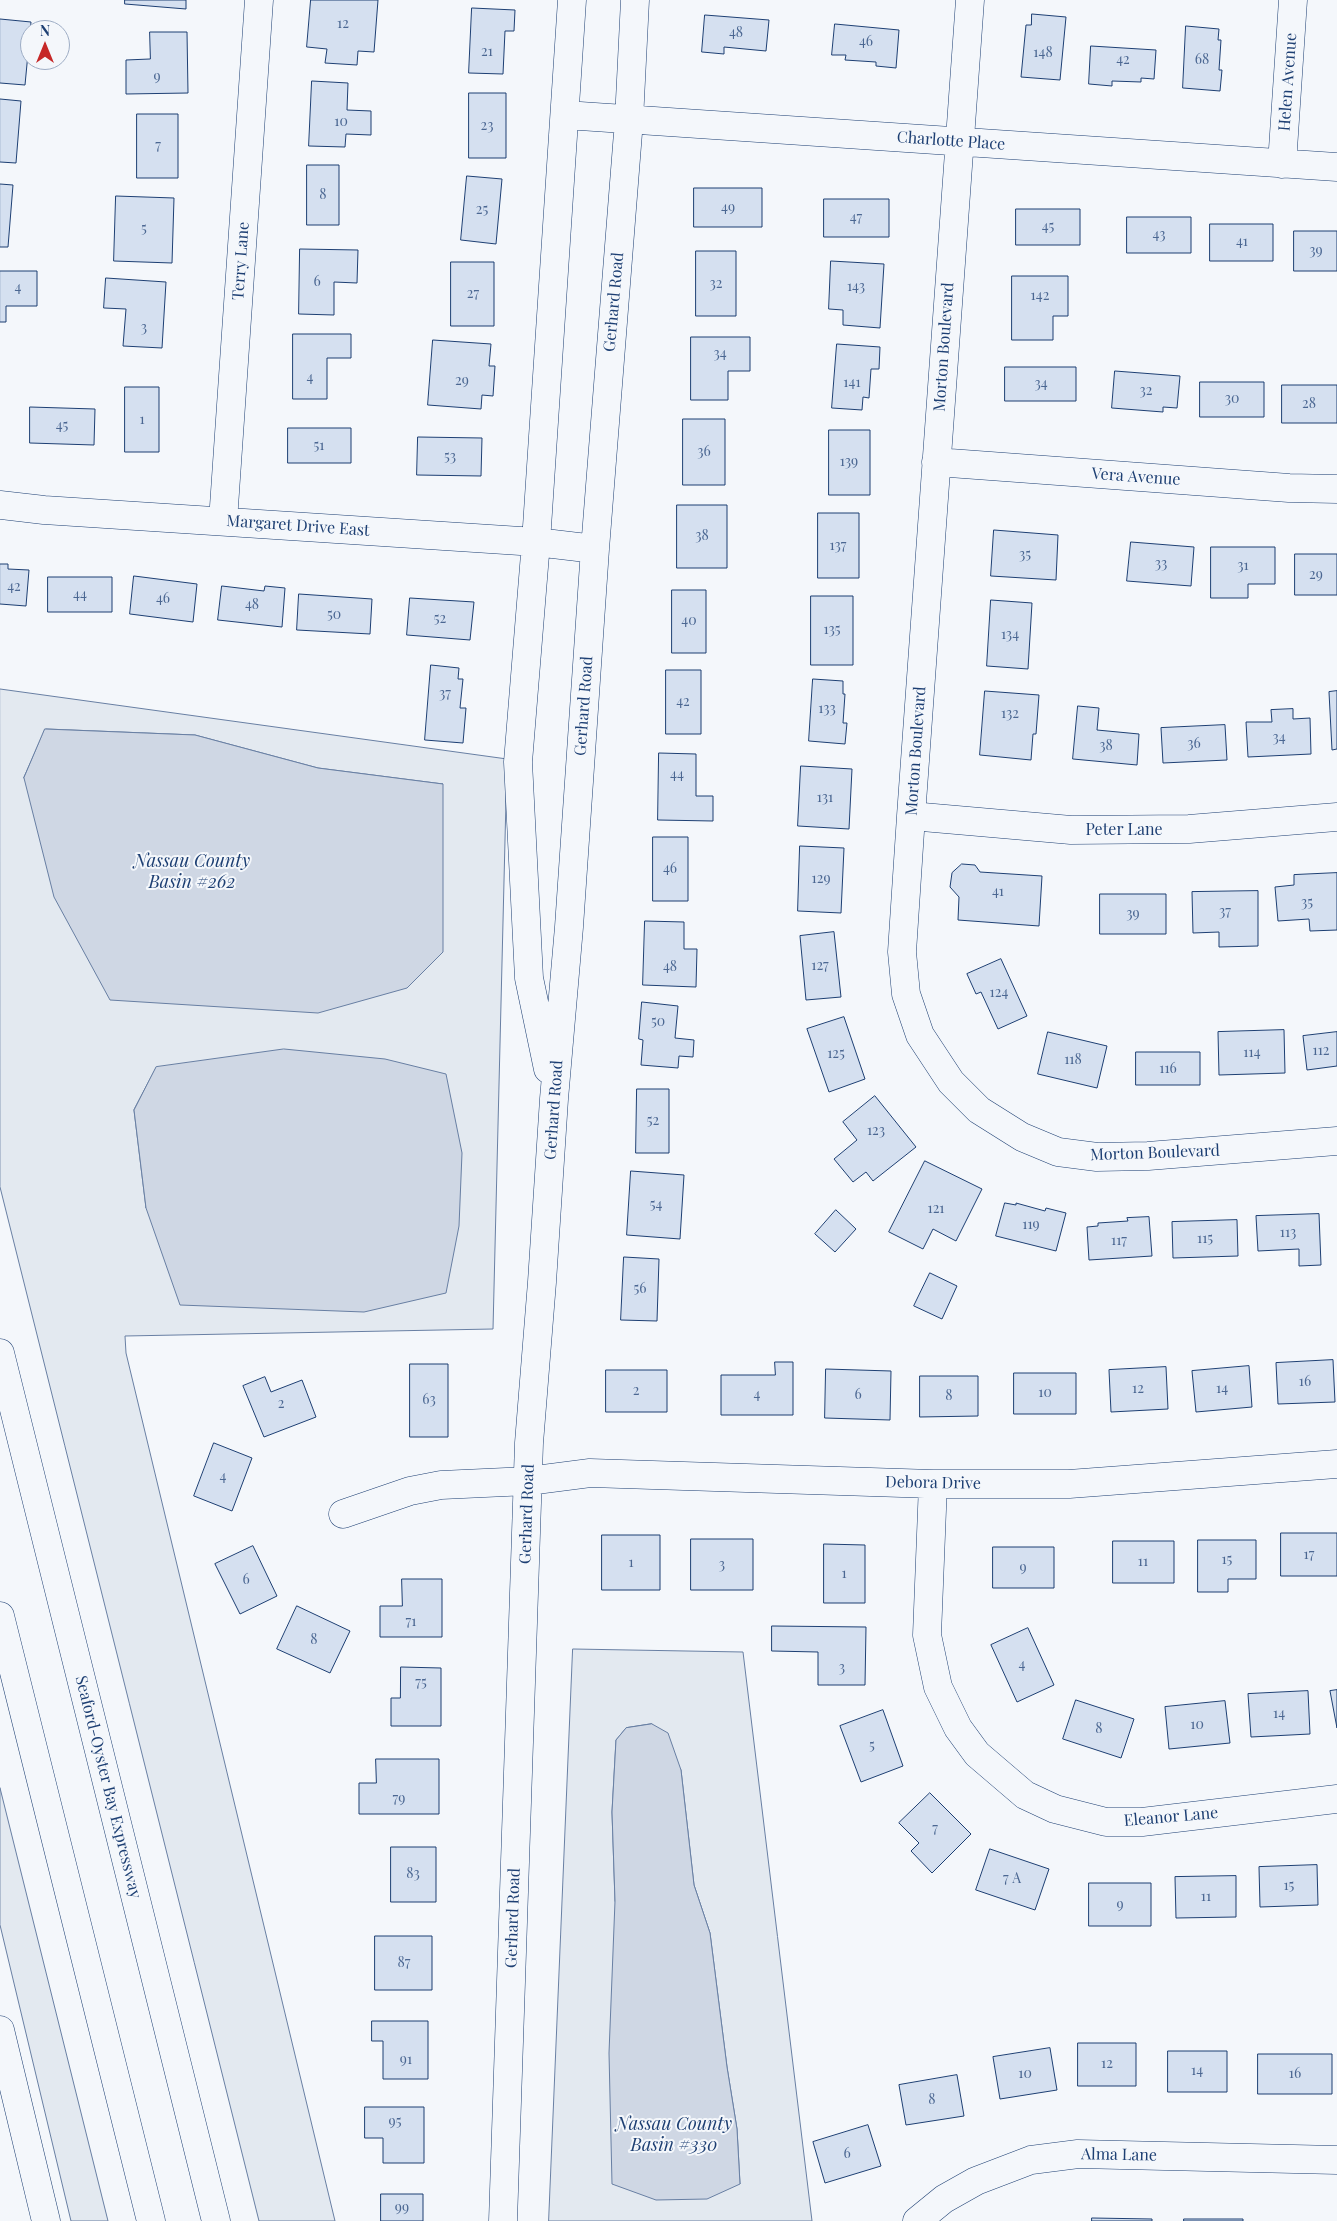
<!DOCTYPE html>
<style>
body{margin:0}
#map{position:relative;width:1337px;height:2221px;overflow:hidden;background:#f4f7fb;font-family:"Playfair Display",serif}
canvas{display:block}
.north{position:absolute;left:20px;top:20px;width:50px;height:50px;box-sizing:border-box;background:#f4f7fb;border:1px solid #9eadc5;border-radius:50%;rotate:0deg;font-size:14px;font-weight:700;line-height:20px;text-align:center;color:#1d3f73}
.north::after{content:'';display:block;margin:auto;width:18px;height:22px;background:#c62828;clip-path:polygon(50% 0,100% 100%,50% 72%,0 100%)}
</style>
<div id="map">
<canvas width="1337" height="2221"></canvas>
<div class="north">N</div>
</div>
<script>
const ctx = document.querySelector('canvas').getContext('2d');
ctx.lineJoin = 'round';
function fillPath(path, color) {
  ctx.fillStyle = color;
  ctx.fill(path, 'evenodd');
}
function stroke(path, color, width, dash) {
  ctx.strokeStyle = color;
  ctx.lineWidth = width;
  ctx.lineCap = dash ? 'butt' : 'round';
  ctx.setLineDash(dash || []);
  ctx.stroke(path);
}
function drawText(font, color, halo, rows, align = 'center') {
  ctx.font = font + ' "Playfair Display",serif';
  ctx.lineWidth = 4;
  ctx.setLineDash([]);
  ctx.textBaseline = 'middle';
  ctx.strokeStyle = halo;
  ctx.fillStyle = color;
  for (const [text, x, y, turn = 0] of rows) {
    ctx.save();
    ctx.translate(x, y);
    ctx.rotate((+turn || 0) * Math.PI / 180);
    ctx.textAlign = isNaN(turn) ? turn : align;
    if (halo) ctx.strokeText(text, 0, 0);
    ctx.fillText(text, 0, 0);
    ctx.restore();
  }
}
const green = new Path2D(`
 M 0,689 L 507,759 L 493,1329 L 125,1336 L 126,1353 L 335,2221 L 259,2221 L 0,1187 ZM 46,729 L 195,735 L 318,768 L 443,784 L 24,778 ZM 156,1068 L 146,1208 L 134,1110 Z
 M 573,1649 L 743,1652 L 812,2221 L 549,2221 ZM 652,1724 L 681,1770 L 694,1885 L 710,1933 L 727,2067 L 737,2129 L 740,2184 L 615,1901 L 612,1812 L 616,1740 L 626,1728 Z
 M 0,1788 L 108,2221 L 71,2221 L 0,1925 Z`);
fillPath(green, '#e3e9f0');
stroke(green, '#687fa3', 1);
const water = new Path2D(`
 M 45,729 L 195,735 L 318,768 L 443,784 L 443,952 L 407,988 L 318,1013 L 110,1000 L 54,897 L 24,778 Z
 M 284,1049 L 385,1059 L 446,1074 L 462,1153 L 459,1226 L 446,1293 L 364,1312 L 180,1305 L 146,1208 L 134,1110 L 156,1067 Z
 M 652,1724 L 668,1733 L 681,1770 L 694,1885 L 710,1933 L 727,2067 L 737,2129 L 740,2184 L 707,2199 L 656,2200 L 612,2184 L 609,2053 L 615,1901 L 612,1812 L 616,1740 L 626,1728 Z`);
fillPath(water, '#cfd7e4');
stroke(water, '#687fa3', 1);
const building = new Path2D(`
 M 125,0 L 186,0 L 186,9 L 125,4 Z
 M 311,0 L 378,0 L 374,52 L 358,51 L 357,65 L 325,63 L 327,49 L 307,47 Z
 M 472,8 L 515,10 L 514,31 L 505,31 L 503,74 L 469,73 Z
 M 1032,14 L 1066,17 L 1060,80 L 1021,77 L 1026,25 L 1031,25 Z
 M 705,15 L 769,20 L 766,51 L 724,47 L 724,54 L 702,52 Z
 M 0,19 L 31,22 L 25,85 L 0,83 Z
 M 835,24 L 899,30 L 896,68 L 876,66 L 876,62 L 845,60 L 846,55 L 832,55 Z
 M 1186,26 L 1219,29 L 1218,40 L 1221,40 L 1219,70 L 1222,70 L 1220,91 L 1183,88 Z
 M 150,32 L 187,32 L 188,93 L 126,94 L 126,60 L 150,59 Z
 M 1091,46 L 1156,50 L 1154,79 L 1141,78 L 1141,82 L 1112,81 L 1112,86 L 1089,84 Z
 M 312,81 L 348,83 L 347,110 L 371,111 L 371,135 L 346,134 L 345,147 L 309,146 Z
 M 469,93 L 506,93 L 506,158 L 469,158 Z
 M 0,99 L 21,101 L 16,163 L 0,162 Z
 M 137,114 L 178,114 L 178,178 L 137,178 Z
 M 307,165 L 339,165 L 339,225 L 307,225 Z
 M 467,176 L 502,179 L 496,244 L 461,240 Z
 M 0,184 L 13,185 L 8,247 L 0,247 Z
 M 694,188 L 762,188 L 762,227 L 694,227 Z
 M 116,196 L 174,198 L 172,263 L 114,261 Z
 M 824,199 L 889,199 L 889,237 L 824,237 Z
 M 1016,209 L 1080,209 L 1080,245 L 1016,245 Z
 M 1127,217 L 1191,217 L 1191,253 L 1127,253 Z
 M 1210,224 L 1273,224 L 1273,261 L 1210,261 Z
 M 1294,231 L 1337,231 L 1337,271 L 1294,271 Z
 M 300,249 L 358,250 L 357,283 L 334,282 L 334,315 L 299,314 Z
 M 696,251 L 736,251 L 736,316 L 696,316 Z
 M 831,261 L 884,264 L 880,328 L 843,325 L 843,310 L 829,309 Z
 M 451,262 L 494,262 L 494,326 L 451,326 Z
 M 0,271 L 37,271 L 37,306 L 6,306 L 6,322 L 0,322 Z
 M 1012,276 L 1068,276 L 1068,316 L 1053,316 L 1053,340 L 1012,340 Z
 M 106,278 L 166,282 L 162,348 L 123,346 L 126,309 L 104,308 Z
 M 293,334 L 351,334 L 351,358 L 327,358 L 327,399 L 293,399 Z
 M 691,337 L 750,337 L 750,371 L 728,371 L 728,400 L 691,400 Z
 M 433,340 L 491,344 L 489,366 L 495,366 L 493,396 L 482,395 L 481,409 L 428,405 Z
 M 837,344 L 880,347 L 879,369 L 871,369 L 869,398 L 863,397 L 862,410 L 832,408 Z
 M 1005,367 L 1076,367 L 1076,401 L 1005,401 Z
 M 1115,371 L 1180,376 L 1177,408 L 1163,407 L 1163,412 L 1112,408 Z
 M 1200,382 L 1264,382 L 1264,417 L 1200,417 Z
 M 1282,385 L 1337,385 L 1337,423 L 1282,423 Z
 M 125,387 L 159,387 L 159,452 L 125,452 Z
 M 30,407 L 95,409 L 94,445 L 30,443 Z
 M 683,419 L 725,419 L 725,485 L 683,485 Z
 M 288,428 L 351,428 L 351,463 L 288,463 Z
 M 829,430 L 870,430 L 870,495 L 829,495 Z
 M 418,437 L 482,438 L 481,476 L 417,475 Z
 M 677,505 L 727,505 L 727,568 L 677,568 Z
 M 818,513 L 859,513 L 859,578 L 818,578 Z
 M 994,530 L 1058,535 L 1056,580 L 991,576 Z
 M 1131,542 L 1194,547 L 1191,586 L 1127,581 Z
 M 1211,547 L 1275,547 L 1275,584 L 1248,584 L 1248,598 L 1211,598 Z
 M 1295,554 L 1337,554 L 1337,595 L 1295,595 Z
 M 0,564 L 8,564 L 8,569 L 29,570 L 26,606 L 0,604 Z
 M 134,576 L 197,584 L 193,622 L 130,614 Z
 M 48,577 L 112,577 L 112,612 L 48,612 Z
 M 222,586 L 264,591 L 265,586 L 285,588 L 282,627 L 218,620 Z
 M 672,590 L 706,590 L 706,653 L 672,653 Z
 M 299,594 L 372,599 L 370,634 L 297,630 Z
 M 811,596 L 853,596 L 853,665 L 811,665 Z
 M 410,598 L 474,602 L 470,640 L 407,635 Z
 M 991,600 L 1032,603 L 1028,669 L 987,666 Z
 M 431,665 L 459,668 L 458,679 L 463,679 L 460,708 L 466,708 L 463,743 L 425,740 Z
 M 666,670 L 701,670 L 701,734 L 666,734 Z
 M 813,679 L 843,681 L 843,694 L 845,694 L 843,723 L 847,723 L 845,744 L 809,741 Z
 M 985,691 L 1039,695 L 1036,734 L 1033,734 L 1031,760 L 980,755 Z
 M 1337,691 L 1337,749 L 1332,750 L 1329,692 Z
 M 1078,706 L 1099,708 L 1097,730 L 1139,734 L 1137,765 L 1073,759 Z
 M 1293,709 L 1293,719 L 1310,718 L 1311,754 L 1248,757 L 1246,722 L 1272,722 L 1271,710 Z
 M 1225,725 L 1227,760 L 1163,763 L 1161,728 Z
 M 659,753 L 696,754 L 696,796 L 713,796 L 713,821 L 658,820 Z
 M 801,766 L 852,769 L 849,829 L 798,826 Z
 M 653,837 L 688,837 L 688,901 L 653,901 Z
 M 800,846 L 844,848 L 841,913 L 798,911 Z
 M 962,864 L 975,865 L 980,872 L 1042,876 L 1039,926 L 958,920 L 959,897 L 950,887 L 952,873 Z
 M 1337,873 L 1337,930 L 1310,931 L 1309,919 L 1278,921 L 1275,887 L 1294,885 L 1294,875 Z
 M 1258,891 L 1258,946 L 1219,947 L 1219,932 L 1193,933 L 1192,892 Z
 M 1100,894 L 1166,894 L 1166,934 L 1100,934 Z
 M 645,921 L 684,922 L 684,949 L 697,949 L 696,987 L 643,985 Z
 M 834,932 L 841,997 L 806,1000 L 800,936 Z
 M 1001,959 L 1027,1016 L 998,1029 L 981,992 L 976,994 L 967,974 Z
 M 642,1002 L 678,1006 L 675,1038 L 694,1040 L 693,1057 L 679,1056 L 678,1068 L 641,1065 L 643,1040 L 639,1039 Z
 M 844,1017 L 865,1079 L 829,1092 L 807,1029 Z
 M 1284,1030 L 1285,1073 L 1219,1075 L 1218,1032 Z
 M 1048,1032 L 1107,1046 L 1097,1088 L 1038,1074 Z
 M 1337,1032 L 1337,1066 L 1307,1070 L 1303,1036 Z
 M 1136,1052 L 1200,1052 L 1200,1085 L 1136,1085 Z
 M 637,1089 L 669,1089 L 669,1153 L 636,1153 Z
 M 875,1096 L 916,1147 L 873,1181 L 866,1172 L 853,1182 L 834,1159 L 857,1140 L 843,1122 Z
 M 925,1161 L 982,1189 L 956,1241 L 933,1229 L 923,1249 L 889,1232 Z
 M 631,1171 L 684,1175 L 680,1239 L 627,1235 Z
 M 1005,1203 L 1016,1205 L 1016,1203 L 1045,1211 L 1046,1208 L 1066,1213 L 1056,1251 L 996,1236 Z
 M 836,1210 L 856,1229 L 835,1252 L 815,1234 Z
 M 1319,1214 L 1321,1265 L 1299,1266 L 1299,1249 L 1258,1251 L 1256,1216 Z
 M 1149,1217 L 1152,1256 L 1089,1260 L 1087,1227 L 1098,1226 L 1098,1223 L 1128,1221 L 1127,1218 Z
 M 1237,1220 L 1238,1256 L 1173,1258 L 1172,1222 Z
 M 624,1257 L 659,1259 L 657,1321 L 621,1320 Z
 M 930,1273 L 957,1286 L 942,1319 L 914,1306 Z
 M 1333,1360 L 1335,1402 L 1278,1404 L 1276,1363 Z
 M 775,1362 L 793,1362 L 793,1415 L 721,1415 L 721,1375 L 775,1375 Z
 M 410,1364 L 448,1364 L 448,1437 L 410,1437 Z
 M 1249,1366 L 1252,1407 L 1196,1412 L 1192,1371 Z
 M 1166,1367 L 1168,1409 L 1111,1412 L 1109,1370 Z
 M 826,1369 L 891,1371 L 890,1420 L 825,1418 Z
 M 606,1370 L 667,1370 L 667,1412 L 606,1412 Z
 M 1014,1373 L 1076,1373 L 1076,1414 L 1014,1414 Z
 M 920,1376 L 978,1376 L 978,1416 L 920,1417 Z
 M 265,1377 L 271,1392 L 302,1380 L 316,1417 L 264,1437 L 243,1386 Z
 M 214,1443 L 252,1458 L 232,1511 L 194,1496 Z
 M 1281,1533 L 1337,1533 L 1337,1576 L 1281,1576 Z
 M 602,1535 L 660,1535 L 660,1590 L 602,1590 Z
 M 691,1539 L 753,1539 L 753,1590 L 691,1590 Z
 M 1198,1540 L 1256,1540 L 1256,1579 L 1228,1579 L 1228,1592 L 1198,1592 Z
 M 1113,1541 L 1174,1541 L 1174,1583 L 1113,1583 Z
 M 824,1544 L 865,1545 L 865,1603 L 824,1603 Z
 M 253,1546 L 277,1596 L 240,1614 L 215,1564 Z
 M 993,1547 L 1054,1547 L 1054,1588 L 993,1588 Z
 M 402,1579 L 442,1579 L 442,1637 L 380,1637 L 380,1606 L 402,1606 Z
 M 297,1606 L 350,1631 L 330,1673 L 277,1649 Z
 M 772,1626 L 866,1627 L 865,1685 L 818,1685 L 818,1652 L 772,1651 Z
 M 1028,1628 L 1054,1685 L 1017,1702 L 991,1645 Z
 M 401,1667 L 441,1668 L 441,1726 L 391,1726 L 391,1698 L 400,1698 Z
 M 1337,1690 L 1337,1728 L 1330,1691 Z
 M 1308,1691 L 1310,1734 L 1251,1737 L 1248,1694 Z
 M 1076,1700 L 1134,1719 L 1121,1758 L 1063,1739 Z
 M 1225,1701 L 1230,1743 L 1169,1749 L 1165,1707 Z
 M 883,1710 L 903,1766 L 861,1782 L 840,1726 Z
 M 376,1759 L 439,1759 L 439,1814 L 359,1814 L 359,1783 L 376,1783 Z
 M 930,1793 L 971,1834 L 932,1873 L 911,1851 L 919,1843 L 899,1823 Z
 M 391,1847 L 436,1847 L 436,1902 L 391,1902 Z
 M 990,1849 L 1049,1869 L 1035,1910 L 976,1890 Z
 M 1317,1865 L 1318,1905 L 1260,1907 L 1259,1867 Z
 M 1236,1876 L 1236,1917 L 1176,1918 L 1175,1877 Z
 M 1089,1883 L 1151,1883 L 1151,1926 L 1089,1926 Z
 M 375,1936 L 432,1936 L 432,1990 L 375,1990 Z
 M 372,2021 L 428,2021 L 428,2079 L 383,2079 L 383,2041 L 372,2041 Z
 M 1078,2043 L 1136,2043 L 1136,2086 L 1078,2086 Z
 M 1050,2048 L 1057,2090 L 1000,2099 L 993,2057 Z
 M 1168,2051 L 1227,2051 L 1227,2092 L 1168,2092 Z
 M 1258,2054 L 1332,2054 L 1332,2094 L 1258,2094 Z
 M 957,2075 L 964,2116 L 906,2125 L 899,2085 Z
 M 365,2107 L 424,2107 L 424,2163 L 383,2163 L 383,2138 L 365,2138 Z
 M 868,2125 L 881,2166 L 825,2183 L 813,2142 Z
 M 381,2194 L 423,2194 L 423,2221 L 381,2221 Z
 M 1092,2218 L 1152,2219 L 1152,2221 L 1092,2221 Z
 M 1184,2219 L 1243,2219 L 1243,2221 L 1184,2221 Z`);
fillPath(building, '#d5e0f0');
stroke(building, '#1d3f73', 1);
const minor = new Path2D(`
 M 970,0 L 911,816 L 902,952 L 906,994 L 920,1035 L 951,1082 L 979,1110 L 1022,1137 L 1058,1152 L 1097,1157 L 1148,1156 L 1337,1141
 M 565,115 L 1337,167
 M 1282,164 L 1293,0
 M 936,462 L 1289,488 L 1337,489
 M 0,505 L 44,510 L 536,542 L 595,549
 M 223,521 L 259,0
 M 911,816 L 1071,830 L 1189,829 L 1337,817
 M 548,1069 L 529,978 L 518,762 L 536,542 L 572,0
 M 933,1484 L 927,1635 L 938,1687 L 958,1728 L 977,1754 L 1025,1795 L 1055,1809 L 1106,1822 L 1142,1822 L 1337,1799
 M 343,1514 L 410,1491 L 441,1485 L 528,1481 L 590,1473 L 933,1484 L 1069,1484 L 1337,1464
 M 0,2030 L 46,2221
 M 503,2221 L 529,1443 L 542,1282 L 554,1099 L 569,927 L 595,549 L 629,120 L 635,0
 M 917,2221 L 944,2199 L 976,2181 L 1031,2160 L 1078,2154 L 1337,2160`);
const highway = new Path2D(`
 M 0,1353 L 216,2221
 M 0,1616 L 151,2221`);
stroke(minor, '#1d3f73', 29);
stroke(highway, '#1d3f73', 29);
stroke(minor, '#f4f7fb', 28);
stroke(highway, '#f4f7fb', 28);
drawText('14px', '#4b6792', null, [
 ["12",343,24],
 ["48",736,33],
 ["46",866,42],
 ["21",487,52],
 ["148",1043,53],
 ["42",1123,60],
 ["68",1202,60],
 ["9",157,77],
 ["10",341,122],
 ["23",487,126],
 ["7",158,146],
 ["8",323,195],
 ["49",728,208],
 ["25",482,210],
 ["47",856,218],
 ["45",1048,227],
 ["5",144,229],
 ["43",1159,235],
 ["41",1242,242],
 ["39",1316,251],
 ["6",317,282],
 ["32",716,284],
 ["143",856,287],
 ["4",18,288],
 ["27",473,294],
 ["142",1040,296],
 ["3",144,328],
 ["34",720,354],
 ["4",310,378],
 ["29",462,381],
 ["141",852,383],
 ["34",1041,384],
 ["32",1146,391],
 ["30",1232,399],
 ["28",1309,404],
 ["1",142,420],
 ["45",62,426],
 ["51",319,446],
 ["36",704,452],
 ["53",450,457],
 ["139",849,462],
 ["38",702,536],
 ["137",838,546],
 ["35",1025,555],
 ["33",1161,564],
 ["31",1243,566],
 ["29",1316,575],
 ["42",14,587],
 ["44",80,595],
 ["46",163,599],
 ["48",252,605],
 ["50",334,615],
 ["52",440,619],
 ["40",689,621],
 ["135",832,630],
 ["134",1010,635],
 ["37",445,694],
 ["42",683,702],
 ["133",827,709],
 ["132",1010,714],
 ["34",1279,738],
 ["36",1194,744],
 ["38",1106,746],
 ["44",677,775],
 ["131",825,798],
 ["46",670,869],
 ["129",821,879],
 ["41",998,892],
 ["35",1307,903],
 ["37",1225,912],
 ["39",1133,914],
 ["127",820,966],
 ["48",670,967],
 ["124",999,993],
 ["50",658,1022],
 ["112",1321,1051],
 ["114",1252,1053],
 ["125",836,1054],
 ["118",1073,1060],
 ["116",1168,1069],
 ["52",653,1121],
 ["123",876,1131],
 ["54",656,1205],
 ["121",936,1209],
 ["119",1031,1225],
 ["113",1288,1233],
 ["115",1205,1239],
 ["117",1119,1241],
 ["56",640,1289],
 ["16",1305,1382],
 ["12",1138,1389],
 ["14",1222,1389],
 ["2",636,1391],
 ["10",1045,1393],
 ["4",757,1395],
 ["6",858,1395],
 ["8",949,1396],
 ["63",429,1400],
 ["2",281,1404],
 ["4",223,1477],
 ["17",1309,1555],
 ["15",1227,1560],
 ["11",1143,1562],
 ["1",631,1563],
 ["3",722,1565],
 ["9",1023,1568],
 ["1",844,1574],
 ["6",246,1580],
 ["71",411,1622],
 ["8",314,1640],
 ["4",1022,1665],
 ["3",842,1668],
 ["75",421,1683],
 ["14",1279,1714],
 ["10",1197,1725],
 ["8",1099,1729],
 ["5",872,1746],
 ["79",399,1799],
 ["7",935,1829],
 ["83",413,1874],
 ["7 A",1012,1879],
 ["15",1289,1886],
 ["11",1206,1897],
 ["9",1120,1905],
 ["87",404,1963],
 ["91",406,2060],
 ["12",1107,2064],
 ["14",1197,2071],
 ["10",1025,2074],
 ["16",1295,2074],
 ["8",932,2100],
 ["95",395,2122],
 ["6",847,2154],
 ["99",402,2208]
]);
drawText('16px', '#1d3f73', '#f4f7fb', [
 ["Helen Avenue",1288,82,-86],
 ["Charlotte Place",951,141,4],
 ["Terry Lane",241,261,-86],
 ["Gerhard Road",614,302,-85],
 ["Morton Boulevard",944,347,-86],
 ["Vera Avenue",1136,477,4],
 ["Margaret Drive East",298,526,4],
 ["Gerhard Road",584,706,-86],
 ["Morton Boulevard",916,751,-86],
 ["Peter Lane",1124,830],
 ["Gerhard Road",554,1110,-86],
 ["Morton Boulevard",1155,1153,-2],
 ["Debora Drive",933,1483,1],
 ["Gerhard Road",527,1514,-88],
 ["Seaford-Oyster Bay Expressway",108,1787,76],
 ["Eleanor Lane",1171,1817,-5],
 ["Gerhard Road",513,1918,-88],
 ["Alma Lane",1119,2155,1]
]);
drawText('italic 18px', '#1d3f73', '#f4f7fb', [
 ["Nassau County",192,861],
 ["Basin #262",192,882],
 ["Nassau County",674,2124],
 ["Basin #330",674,2145]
]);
</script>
